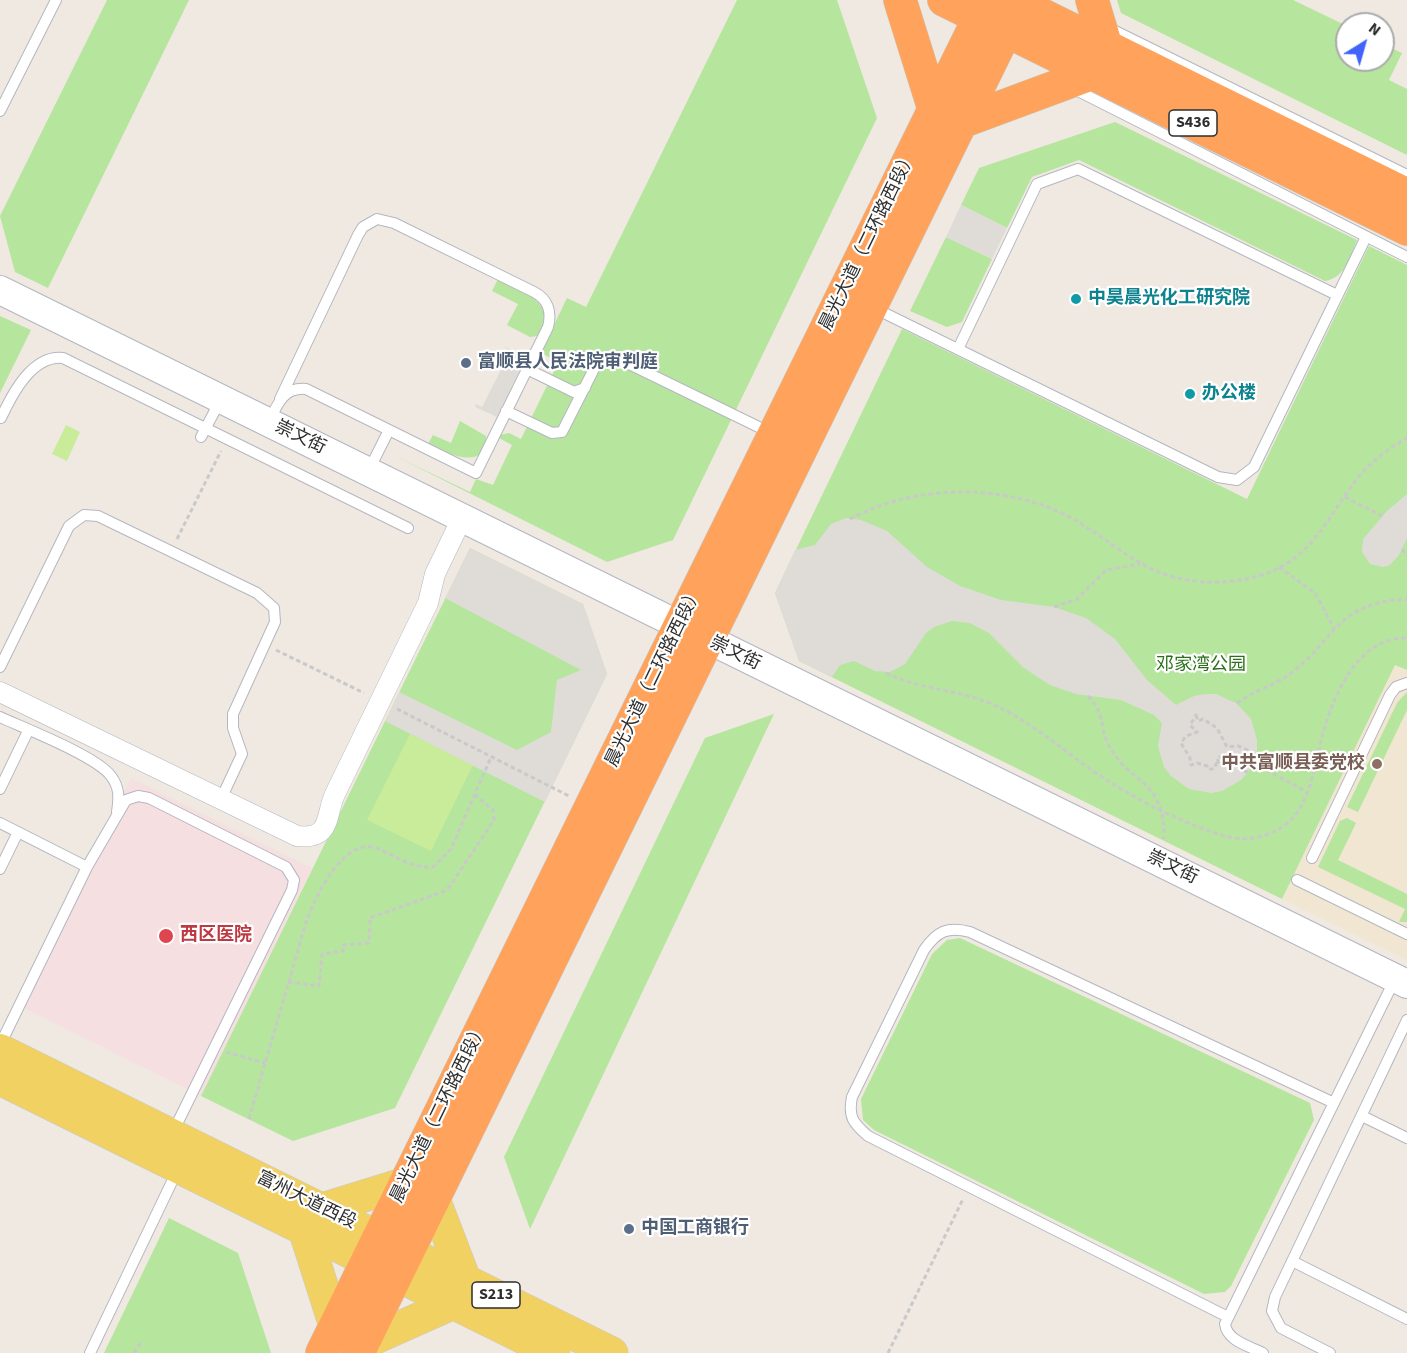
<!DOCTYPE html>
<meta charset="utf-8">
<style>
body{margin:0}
#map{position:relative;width:1407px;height:1353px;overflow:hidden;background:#efe9e1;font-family:"Source Sans 3",sans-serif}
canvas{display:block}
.north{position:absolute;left:1335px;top:12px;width:60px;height:60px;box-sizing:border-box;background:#fff;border:2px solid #ababab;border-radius:50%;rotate:37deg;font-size:16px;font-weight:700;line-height:24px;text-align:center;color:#2e2e2e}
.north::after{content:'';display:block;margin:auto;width:21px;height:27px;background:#4264fb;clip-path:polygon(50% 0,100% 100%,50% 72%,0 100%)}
</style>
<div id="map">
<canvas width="1407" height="1353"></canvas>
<div class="north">N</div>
</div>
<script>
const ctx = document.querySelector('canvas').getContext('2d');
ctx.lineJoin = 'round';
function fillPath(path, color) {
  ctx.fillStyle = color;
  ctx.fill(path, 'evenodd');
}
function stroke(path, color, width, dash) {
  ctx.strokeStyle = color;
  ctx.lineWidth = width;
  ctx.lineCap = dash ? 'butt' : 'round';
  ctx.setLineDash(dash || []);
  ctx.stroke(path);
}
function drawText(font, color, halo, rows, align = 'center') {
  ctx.font = font + ' "Source Sans 3","Noto Sans SC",sans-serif';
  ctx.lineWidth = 4.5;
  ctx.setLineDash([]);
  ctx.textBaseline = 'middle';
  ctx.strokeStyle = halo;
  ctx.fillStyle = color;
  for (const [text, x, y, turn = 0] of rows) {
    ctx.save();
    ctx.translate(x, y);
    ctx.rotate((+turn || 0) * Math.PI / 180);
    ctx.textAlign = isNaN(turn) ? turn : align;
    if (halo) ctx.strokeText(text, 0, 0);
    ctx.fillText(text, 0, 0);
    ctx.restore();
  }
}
fillPath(new Path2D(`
 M 1395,664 L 1407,670 L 1407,960 L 1282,899 Z`), '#f0e6d1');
fillPath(new Path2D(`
 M 131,778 L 312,868 L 201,1096 L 18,1005 Z`), '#f5dfe0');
fillPath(new Path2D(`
 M 107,0 L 189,0 L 48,288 L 15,272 L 0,216 Z
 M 737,0 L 837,0 L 877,118 L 673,540 L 607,562 L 395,456 L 470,492 L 476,479 L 493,485 L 512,445 L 499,438 L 500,435 L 509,433 L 521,439 L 558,363 L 544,354 L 543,348 L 567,298 L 586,307 Z
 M 1117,0 L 1293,0 L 1347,26 L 1347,60 L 1383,60 L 1383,44 L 1402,53 L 1389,80 L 1407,89 L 1407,155 L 1121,13 Z
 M 1115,122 L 1357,240 C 1350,257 1345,278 1325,281 L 1079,160 L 1032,177 L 1007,228 L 961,205 L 979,168 Z
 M 946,237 L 992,259 L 962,322 L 947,327 L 910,311 Z
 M 1369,246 L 1407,265 L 1407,670 L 1395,665 L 1282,899 L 799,661 L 775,593 L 902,329 L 1247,499 Z
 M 498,279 C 522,292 561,303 537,336 L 530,337 L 507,325 L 518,304 L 492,291 Z
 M 0,316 L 31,330 L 0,393 Z
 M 460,421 L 486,436 C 487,474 445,452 428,444 L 433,435 L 451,443 Z
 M 470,548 L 583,604 L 607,674 L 395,1108 L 293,1141 L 201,1096 Z
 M 1407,692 L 1407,710 L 1358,812 L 1347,807 L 1397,703 Z
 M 774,714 L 530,1229 L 504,1157 L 705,738 Z
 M 1347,818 L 1356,823 L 1338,860 L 1407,894 L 1407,922 L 1399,922 L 1405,909 L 1318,867 L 1340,821 Z
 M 960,938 L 1310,1103 L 1314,1120 L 1231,1286 L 1225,1292 L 1204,1294 L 874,1130 L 863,1120 L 861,1099 L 932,954 L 947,940 Z
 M 169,1218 L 238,1253 L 271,1353 L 104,1353 Z`), '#b6e59e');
fillPath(new Path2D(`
 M 66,425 L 80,432 L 67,461 L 52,454 Z
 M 410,734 L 473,765 L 431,851 L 367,820 Z`), '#c9ec9a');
fillPath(new Path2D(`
 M 961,205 L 1007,228 L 992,259 L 946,237 Z
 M 504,346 L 526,357 L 497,417 L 475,407 L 476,404 L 482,407 L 510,352 Z
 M 1407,494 L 1407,538 L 1399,555 L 1390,565 L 1383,567 L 1370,564 L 1362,552 L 1363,539 L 1387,511 Z
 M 846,518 L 861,520 L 887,531 L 927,567 L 960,586 L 1001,600 L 1054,607 L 1086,618 L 1115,639 L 1147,680 L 1176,705 L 1194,696 L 1205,694 L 1216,694 L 1236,703 L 1251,719 L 1257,740 L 1257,751 L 1248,772 L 1241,780 L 1222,791 L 1211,793 L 1189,789 L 1171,776 L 1164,767 L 1158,746 L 1162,723 L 1154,715 L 1121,700 L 1076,694 L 1050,685 L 1024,668 L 989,633 L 970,623 L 952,621 L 934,627 L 926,633 L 905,664 L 890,672 L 875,671 L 854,661 L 840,665 L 832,677 L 799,661 L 775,593 L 795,550 L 815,545 L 831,524 Z
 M 470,548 L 583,604 L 607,674 L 545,802 L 385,721 L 399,692 L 517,750 L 551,732 L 557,680 L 581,670 L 445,598 Z`), '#dfdcd8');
const lane = new Path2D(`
 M 1109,28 L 1407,175
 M 1072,88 L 1407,257
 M 0,111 L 56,0
 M 874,308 L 1218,477 L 1237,480 L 1254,467 L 1366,237
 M 958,349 L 1037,184 L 1078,169 L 1337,295
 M 527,369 L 574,392 L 585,388
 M 506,411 L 552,433 L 562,432 L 596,365 C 604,356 610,356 621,360 L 771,433
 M 1,418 C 12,394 32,355 63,358 L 408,528
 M 269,422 C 277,405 283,387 306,389 L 476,473 L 548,327 C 552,312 548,299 534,292 L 394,223 L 377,219 L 363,227 L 358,235 L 280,399
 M 201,437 L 221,399
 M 369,470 L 389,430
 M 0,667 L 69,526 L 84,515 L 98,516 L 257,593 L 274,608 L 275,622 L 233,714 L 233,728 L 242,754 L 221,799
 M 0,717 C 26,729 96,756 111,776 C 120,788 119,798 117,812
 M 0,789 L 28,731
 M 0,823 L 87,867
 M 1312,858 L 1390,695 L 1396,687 L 1407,683
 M 0,869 L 18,832
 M 1297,880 L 1407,934
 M 0,1045 L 87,867 L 126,800 L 138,796 L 149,798 L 286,867 L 294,880 L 292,890 L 173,1132
 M 1362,1116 L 1407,1138
 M 1292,1261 L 1407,1319
 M 1228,1317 L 868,1136 C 853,1123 848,1117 852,1097 L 924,950 C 937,931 948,926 970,932 L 1334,1103
 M 90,1353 L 178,1169
 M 1263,1353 C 1249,1346 1227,1341 1225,1324 L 1395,979
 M 1330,1353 L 1281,1328 L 1272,1311 L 1275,1297 L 1407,1020`);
const street = new Path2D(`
 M 0,692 L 297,836 C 332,840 325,816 335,794 L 428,603 L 435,574 L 462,518`);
const secondary = new Path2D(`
 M 0,290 L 1407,984`);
const primary = new Path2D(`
 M 0,1050 L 612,1353
 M 0,1079 L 554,1353
 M 434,1199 L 465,1280
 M 322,1209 L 406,1183
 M 304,1229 L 335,1326
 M 364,1343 L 454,1303`);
const highway = new Path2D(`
 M 900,0 L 934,109
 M 944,0 L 1407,229
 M 1012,0 L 1407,195
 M 1092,0 L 1106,46
 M 961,122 L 1093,73
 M 322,1353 L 988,0
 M 358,1353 L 1021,0`);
stroke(lane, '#b4b7c1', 12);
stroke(street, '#b4b7c1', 21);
stroke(secondary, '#b4b7c1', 30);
stroke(primary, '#c9c9c9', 33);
stroke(highway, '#c9c9c9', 34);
stroke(new Path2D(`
 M 1345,497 L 1382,516
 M 850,519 C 911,486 994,483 1057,511 C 1088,525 1113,547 1142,564 C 1179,585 1225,587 1265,574 C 1317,555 1329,512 1361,474 C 1374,459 1390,448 1407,438
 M 177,539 L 221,451
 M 1402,549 L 1407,556
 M 1279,567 L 1315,593 L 1334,628
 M 1054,607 L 1077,599 L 1106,570 L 1140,564
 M 276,650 L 364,693
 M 886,673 C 920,690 959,689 994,705 C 1032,722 1062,750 1096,773 C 1129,795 1164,814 1201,828 C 1220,835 1238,842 1258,837 C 1309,826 1311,778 1322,737 C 1333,696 1357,637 1407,638
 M 1088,696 C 1106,715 1099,727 1109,746 C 1131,786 1165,778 1164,839
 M 1237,703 C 1253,691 1273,686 1290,674 C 1337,638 1335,603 1407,599
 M 397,709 L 571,797
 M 1196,715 L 1198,721 L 1203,719 L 1217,728 L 1227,747 L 1238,746 L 1250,751 L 1251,755 L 1244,762 L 1248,768 L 1246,772 L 1222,756 L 1217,758 L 1219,765 L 1216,764 L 1214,769 L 1208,769 L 1207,766 L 1197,763 L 1191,765 L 1190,758 L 1181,743 L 1186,736 L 1197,732 L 1190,725 Z
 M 1253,763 L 1309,793
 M 288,982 L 319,986 L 322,954 L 343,951 L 343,945 L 369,943 L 370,918 L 445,891 L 450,886 L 494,820 L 493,810 L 474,794
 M 226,1052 L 265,1063
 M 249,1119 L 307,919 C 317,894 344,837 376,848 C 395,855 412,869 433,867 L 451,849 L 491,757
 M 134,1353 L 142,1340
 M 888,1353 L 963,1199`), '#c9c9c9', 3, [4.5, 3]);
stroke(lane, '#fff', 10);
stroke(street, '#fff', 20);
stroke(secondary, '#fff', 28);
stroke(primary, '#f2d163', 32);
stroke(highway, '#ffa35c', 33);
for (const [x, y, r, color] of [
 [1076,299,6,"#0f9aa8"],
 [466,363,6,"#5c6f8a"],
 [1190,394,6,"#0f9aa8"],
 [1377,764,6,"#8d6e63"],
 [166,936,8,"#e0444e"],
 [629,1229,6,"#5c6f8a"]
]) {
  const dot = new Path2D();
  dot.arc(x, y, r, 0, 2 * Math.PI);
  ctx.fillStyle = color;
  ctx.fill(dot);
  stroke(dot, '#fff', 2);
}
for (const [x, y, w] of [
 [1193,123,48],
 [496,1295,48]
]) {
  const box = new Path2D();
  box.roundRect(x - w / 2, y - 13, w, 26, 4.5);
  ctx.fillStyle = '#fff';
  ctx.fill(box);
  stroke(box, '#2e2e2e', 1.5);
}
drawText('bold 16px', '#2e2e2e', null, [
 ["S436",1193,123],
 ["S213",496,1295]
]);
drawText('18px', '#2e2e2e', '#fff', [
 ["晨光大道（二环路西段）",869,241,-64],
 ["崇文街",300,438,26],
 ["崇文街",735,654,26],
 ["晨光大道（二环路西段）",655,677,-64],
 ["崇文街",1172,868,26],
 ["晨光大道（二环路西段）",440,1113,-64],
 ["富州大道西段",306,1201,26]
]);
drawText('bold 18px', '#0d838f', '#fff', [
 ["中昊晨光化工研究院",1088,299],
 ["办公楼",1202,394]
], 'left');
drawText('bold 18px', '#4e5e75', '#fff', [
 ["富顺县人民法院审判庭",478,363],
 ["中国工商银行",641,1229]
], 'left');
drawText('18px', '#2c6e1b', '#fff', [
 ["邓家湾公园",1201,666]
]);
drawText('bold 18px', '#785e54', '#fff', [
 ["中共富顺县委党校",1365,764]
], 'right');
drawText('bold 18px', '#be3a42', '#fff', [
 ["西区医院",180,936]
], 'left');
</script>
